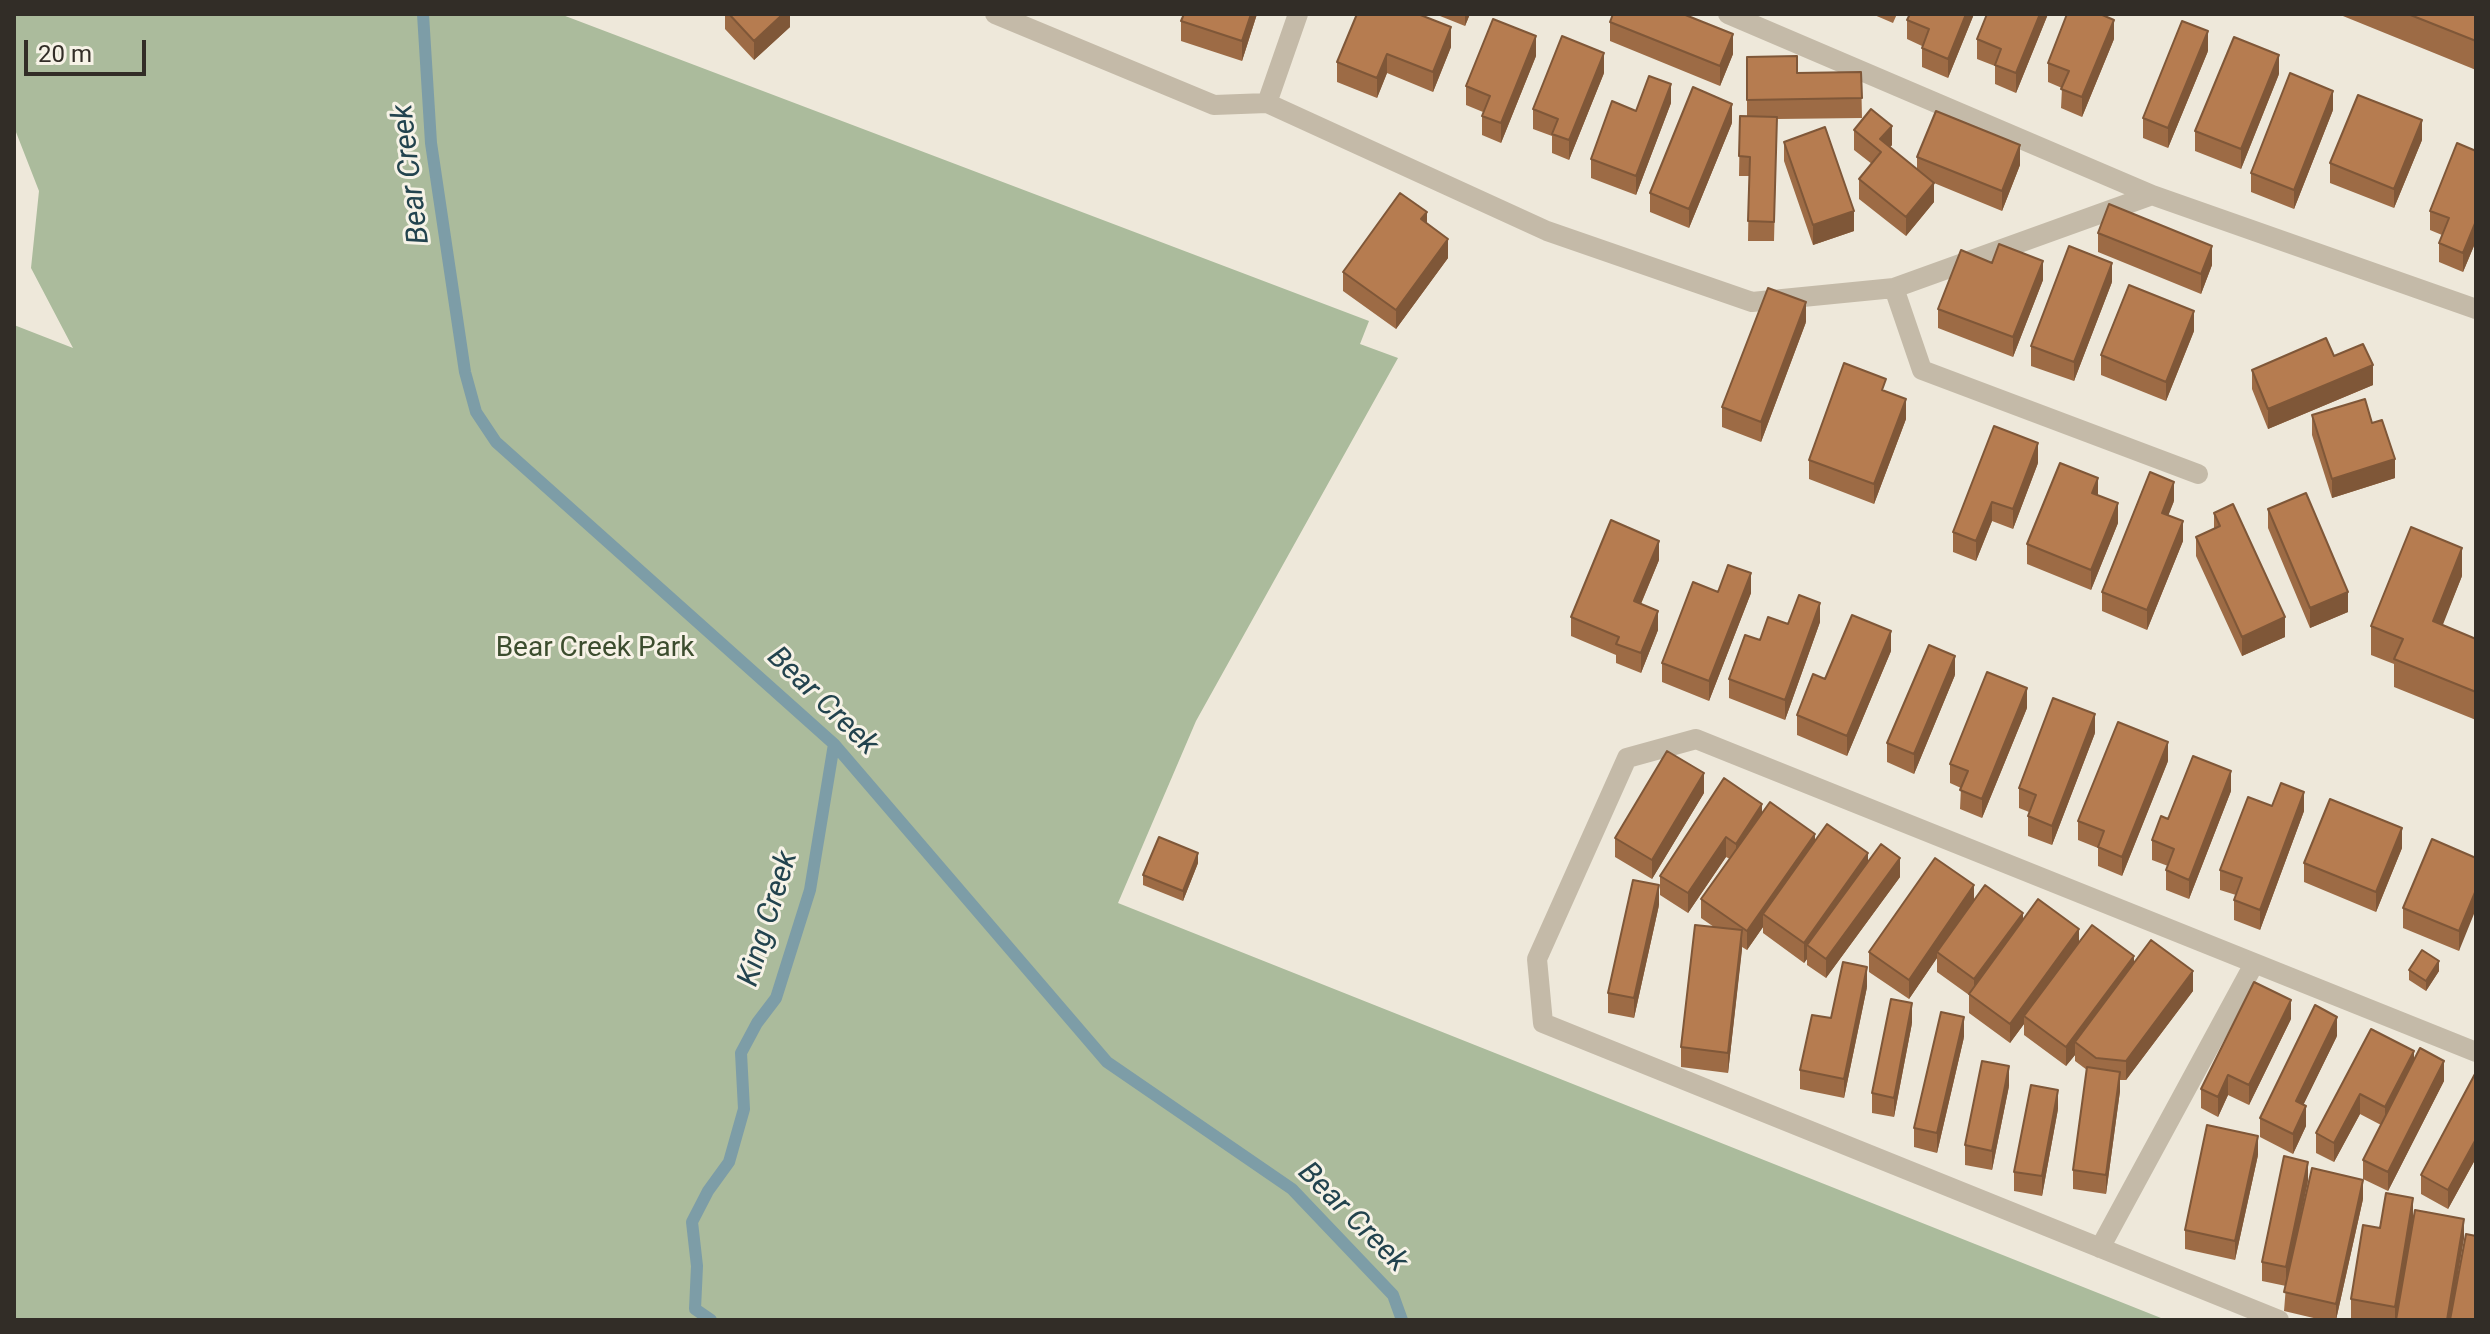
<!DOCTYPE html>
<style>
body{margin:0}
#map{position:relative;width:2490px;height:1334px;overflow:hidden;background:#eee8da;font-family:Roboto,sans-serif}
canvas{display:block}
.frame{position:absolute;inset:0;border:16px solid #322d27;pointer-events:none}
.scale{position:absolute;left:24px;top:40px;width:122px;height:36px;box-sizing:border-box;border:4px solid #322d27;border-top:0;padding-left:10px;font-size:24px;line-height:28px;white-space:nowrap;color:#322d27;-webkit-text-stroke:6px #f6f2e6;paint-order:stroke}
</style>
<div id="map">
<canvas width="2490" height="1334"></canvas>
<div class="frame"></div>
<div class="scale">20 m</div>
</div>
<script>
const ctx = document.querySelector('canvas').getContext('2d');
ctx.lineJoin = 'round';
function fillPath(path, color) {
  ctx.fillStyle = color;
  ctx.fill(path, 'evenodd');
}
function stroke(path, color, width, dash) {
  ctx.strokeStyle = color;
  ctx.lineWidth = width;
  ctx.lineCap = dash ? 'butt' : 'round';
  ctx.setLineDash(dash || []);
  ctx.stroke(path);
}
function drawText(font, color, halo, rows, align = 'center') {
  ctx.font = font + ' Roboto,sans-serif';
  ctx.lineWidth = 6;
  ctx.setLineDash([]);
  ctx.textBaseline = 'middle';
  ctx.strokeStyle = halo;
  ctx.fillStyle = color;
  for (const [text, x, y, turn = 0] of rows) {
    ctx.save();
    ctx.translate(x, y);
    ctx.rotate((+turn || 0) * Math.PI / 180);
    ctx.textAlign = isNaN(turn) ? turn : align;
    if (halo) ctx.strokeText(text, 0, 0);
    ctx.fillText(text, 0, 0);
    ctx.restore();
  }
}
fillPath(new Path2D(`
 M 14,14 L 560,14 L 1369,321 L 1360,344 L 1398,358 L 1196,721 L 1118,903 L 2166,1320 L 14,1320 L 14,325 L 73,348 L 31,268 L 39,191 L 14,127 Z`), '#abbb9c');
stroke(new Path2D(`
 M 423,14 L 431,143 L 465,372 L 476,412 L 496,442 L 834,744 L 1107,1062 L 1292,1189 L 1393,1295 L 1402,1320
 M 711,1320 L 695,1309 L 697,1266 L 692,1222 L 708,1191 L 729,1162 L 744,1109 L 741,1053 L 757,1023 L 776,998 L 810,890 L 834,744`), '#7d9da7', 12);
stroke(new Path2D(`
 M 995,14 L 1214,105 L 1267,103 L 1547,231 L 1752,302 L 1894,288 L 2152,195
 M 1728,14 L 2152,195 L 2476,309
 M 1267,103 L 1298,14
 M 1894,288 L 1922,370 L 2198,474
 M 2100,1248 L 2254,964
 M 2279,1320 L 1543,1023 L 1537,959 L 1627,758 L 1696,739 L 2476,1052`), '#c4baa8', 20);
fillPath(new Path2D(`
 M 725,14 L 790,14 L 790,27 L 754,60 L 725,29 Z
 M 1184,14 L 1257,14 L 1242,61 L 1181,41 L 1181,21 Z
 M 1357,14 L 1451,47 L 1433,92 L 1387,73 L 1377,98 L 1337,82 L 1337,62 Z
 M 1435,14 L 1470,14 L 1465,26 Z
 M 1872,14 L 1897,14 L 1893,23 Z
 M 1910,14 L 1974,14 L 1948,78 L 1922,67 L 1922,46 L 1907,39 L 1907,20 Z
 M 1987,14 L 2048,14 L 2016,93 L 1995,84 L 1995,66 L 1977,59 L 1977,39 Z
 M 2338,14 L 2476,14 L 2476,70 Z
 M 1610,22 L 1733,54 L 1720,86 L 1610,41 Z
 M 2114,39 L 2082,117 L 2061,108 L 2062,88 L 2048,82 L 2048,63 Z
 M 2208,51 L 2168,148 L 2143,138 L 2143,118 Z
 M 1536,56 L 1501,143 L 1482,135 L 1482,116 L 1483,112 L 1466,105 L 1466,86 Z
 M 1747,57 L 1797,73 L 1861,72 L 1862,118 L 1777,119 L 1774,241 L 1748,241 L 1749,176 L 1739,176 L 1740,116 L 1747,116 Z
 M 1604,73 L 1569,160 L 1552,153 L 1552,136 L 1533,129 L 1533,109 Z
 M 2279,74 L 2241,169 L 2195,151 L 2195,131 Z
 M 1671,103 L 1636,195 L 1591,178 L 1591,159 L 1636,111 Z
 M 2333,110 L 2294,209 L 2251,192 L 2251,173 Z
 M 1732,123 L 1689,228 L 1650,212 L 1650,193 Z
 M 1854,130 L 1892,145 L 1890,147 L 1917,169 L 1917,157 L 2020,165 L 2002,211 L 1934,183 L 1934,202 L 1906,236 L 1859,199 L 1859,179 L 1872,164 L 1854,150 Z
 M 2422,140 L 2394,208 L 2330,183 L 2330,163 Z
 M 1784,142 L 1854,231 L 1813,245 L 1784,161 Z
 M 2476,151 L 2476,241 L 2463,272 L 2439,262 L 2439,243 L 2442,235 L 2430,230 L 2430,211 Z
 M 1427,224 L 1448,258 L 1396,329 L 1343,291 L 1343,272 Z
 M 2098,233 L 2212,265 L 2201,294 L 2098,252 Z
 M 1992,263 L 2043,280 L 2013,357 L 1938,328 L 1938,309 Z
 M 2112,282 L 2074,381 L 2031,366 L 2031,346 Z
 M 1806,322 L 1761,442 L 1722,427 L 1722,407 Z
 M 2194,331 L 2166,401 L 2101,375 L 2101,355 Z
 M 2334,356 L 2373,385 L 2268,429 L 2252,389 L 2252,370 Z
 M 1886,392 L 1906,419 L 1874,504 L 1809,479 L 1809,460 Z
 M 2312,415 L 2372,423 L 2395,478 L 2332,498 L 2312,435 Z
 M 2038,463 L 2013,529 L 1992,521 L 1976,561 L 1953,552 L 1953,532 Z
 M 2174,501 L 2168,515 L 2183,541 L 2147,630 L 2102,611 L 2102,592 Z
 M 2268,509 L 2348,612 L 2310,628 L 2268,528 Z
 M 2214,513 L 2285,637 L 2242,656 L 2196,556 L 2196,537 L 2214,529 Z
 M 2118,523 L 2091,590 L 2027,564 L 2027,544 Z
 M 1659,560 L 1641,604 L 1658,630 L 1641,673 L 1616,663 L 1616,655 L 1571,636 L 1571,617 Z
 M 2462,576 L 2442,625 L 2476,639 L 2476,720 L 2394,687 L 2394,664 L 2371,655 L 2371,626 Z
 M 1718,592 L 1751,593 L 1709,701 L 1662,682 L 1662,663 Z
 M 1820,622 L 1785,720 L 1729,698 L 1729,679 L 1760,640 L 1788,624 Z
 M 1891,651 L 1847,756 L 1797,735 L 1797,715 L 1825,679 Z
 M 1955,675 L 1914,774 L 1887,762 L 1887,743 Z
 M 2027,708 L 1982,818 L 1960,809 L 1961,788 L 1950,783 L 1950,764 Z
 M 2095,733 L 2052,845 L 2028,836 L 2028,816 L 2029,812 L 2019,808 L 2019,788 Z
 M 2168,761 L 2122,876 L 2098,866 L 2098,848 L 2078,840 L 2078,821 Z
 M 2231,791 L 2189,899 L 2166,890 L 2166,870 L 2168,866 L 2152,860 L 2152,840 L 2168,819 Z
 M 1704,793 L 1652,879 L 1615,857 L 1615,838 Z
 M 2272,806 L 2304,811 L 2260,930 L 2234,920 L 2234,900 L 2236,895 L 2220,890 L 2220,870 Z
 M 1762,813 L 1815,840 L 1868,861 L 1900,877 L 1826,978 L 1807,965 L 1807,959 L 1804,963 L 1763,933 L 1763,927 L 1747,950 L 1742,947 L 1728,1073 L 1681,1067 L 1681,1047 L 1714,927 L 1701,918 L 1701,899 L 1730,859 L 1726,857 L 1688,913 L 1660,895 L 1660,876 Z
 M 2402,848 L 2376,912 L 2304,882 L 2304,863 Z
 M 2476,858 L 2459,951 L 2403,928 L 2403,908 Z
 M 1198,863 L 1183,901 L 1143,885 L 1143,875 Z
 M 1974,901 L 2134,963 L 2193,991 L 2126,1080 L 2120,1080 L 2120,1091 L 2106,1194 L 2073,1189 L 2073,1170 L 2087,1070 L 2075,1061 L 2075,1055 L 2066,1066 L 2024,1035 L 2024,1024 L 2010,1043 L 1969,1013 L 1969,995 L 1937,972 L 1937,958 L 1909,999 L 1869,972 L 1869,952 Z
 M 1659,905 L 1634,1018 L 1608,1013 L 1608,993 Z
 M 2409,970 L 2439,971 L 2426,991 L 2409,980 Z
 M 1867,987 L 1844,1098 L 1800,1089 L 1800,1070 Z
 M 2291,1019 L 2249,1105 L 2228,1095 L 2218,1117 L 2201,1108 L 2201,1089 Z
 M 1912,1023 L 1894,1117 L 1872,1113 L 1872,1093 Z
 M 2371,1029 L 2444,1081 L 2388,1191 L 2363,1179 L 2363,1160 L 2381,1125 L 2360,1114 L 2334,1162 L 2316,1153 L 2316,1133 Z
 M 2337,1036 L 2303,1105 L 2306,1126 L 2293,1154 L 2260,1137 L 2260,1118 Z
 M 1964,1037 L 1937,1153 L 1914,1147 L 1914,1128 Z
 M 2476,1072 L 2476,1158 L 2448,1209 L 2421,1194 L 2421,1175 Z
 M 2009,1086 L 1992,1170 L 1965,1165 L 1965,1145 Z
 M 2058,1109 L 2042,1196 L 2014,1191 L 2014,1172 Z
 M 2258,1155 L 2235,1260 L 2185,1249 L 2185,1230 Z
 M 2308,1181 L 2292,1258 L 2363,1199 L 2336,1320 L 2322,1320 L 2284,1311 L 2286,1286 L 2262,1281 L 2262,1262 Z
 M 2476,1197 L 2476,1222 L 2474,1221 L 2474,1201 Z
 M 2413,1218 L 2464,1238 L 2455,1292 L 2476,1320 L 2360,1320 L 2351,1318 L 2351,1299 L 2380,1228 Z`), '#9d6b45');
fillPath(new Path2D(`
 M 783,14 L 790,14 L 790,27 L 754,60 L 754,41 Z
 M 1251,14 L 1257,14 L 1242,61 L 1242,41 Z
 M 1465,14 L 1470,14 L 1465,26 Z
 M 1966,14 L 1974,14 L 1948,78 L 1948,59 Z
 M 2040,14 L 2048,14 L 2016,93 L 2016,73 Z
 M 2114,20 L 2114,39 L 2082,117 L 2082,97 Z
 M 1451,27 L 1451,47 L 1433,92 L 1433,72 Z
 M 2208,31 L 2208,51 L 2168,148 L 2168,128 Z
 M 1733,34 L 1733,54 L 1720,86 L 1720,66 Z
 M 1536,36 L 1536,56 L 1501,143 L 1501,123 Z
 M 1604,53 L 1604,73 L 1569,160 L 1569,140 Z
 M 1387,54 L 1387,73 L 1377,98 L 1377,78 Z
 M 2279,55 L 2279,74 L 2241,169 L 2241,149 Z
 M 1671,84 L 1671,103 L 1636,195 L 1636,176 Z
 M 2333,91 L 2333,110 L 2294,209 L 2294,190 Z
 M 1732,104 L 1732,123 L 1689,228 L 1689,209 Z
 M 2422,120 L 2422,140 L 2394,208 L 2394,189 Z
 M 1892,126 L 1892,145 L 1881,158 L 1880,139 Z
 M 2020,145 L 2020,165 L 2002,211 L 2002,191 Z
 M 1934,183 L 1934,202 L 1906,236 L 1906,217 Z
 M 1854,211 L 1854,231 L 1813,245 L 1813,225 Z
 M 1427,212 L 1427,231 L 1421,219 Z
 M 2476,221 L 2476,241 L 2463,272 L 2463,253 Z
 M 1448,239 L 1448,258 L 1396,329 L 1396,310 Z
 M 2212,246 L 2212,265 L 2201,294 L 2201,274 Z
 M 2043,261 L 2043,280 L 2013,357 L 2013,337 Z
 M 2112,263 L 2112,282 L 2074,381 L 2074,362 Z
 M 1806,302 L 1806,322 L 1761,442 L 1761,422 Z
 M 2194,311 L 2194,331 L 2166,401 L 2166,382 Z
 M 2373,365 L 2373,385 L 2268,429 L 2268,409 Z
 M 1906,399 L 1906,419 L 1874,504 L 1874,484 Z
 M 2038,443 L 2038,463 L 2013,529 L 2013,509 Z
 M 2395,459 L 2395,478 L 2332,498 L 2332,479 Z
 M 2098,478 L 2098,498 L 2092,493 Z
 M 2174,482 L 2174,501 L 2162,532 L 2162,513 Z
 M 1992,502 L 1992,521 L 1976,561 L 1976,541 Z
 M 2118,503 L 2118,523 L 2091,590 L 2091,570 Z
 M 2183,521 L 2183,541 L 2147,630 L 2147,610 Z
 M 1659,541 L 1659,560 L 1634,620 L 1634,601 Z
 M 2462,548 L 2462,576 L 2433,650 L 2433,621 Z
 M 1751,573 L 1751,593 L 1709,701 L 1709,681 Z
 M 2348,592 L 2348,612 L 2310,628 L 2310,608 Z
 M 1820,603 L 1820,622 L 1785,720 L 1785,700 Z
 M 1658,611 L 1658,630 L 1641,673 L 1641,653 Z
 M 2285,617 L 2285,637 L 2242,656 L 2242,637 Z
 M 1891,631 L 1891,651 L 1847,756 L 1847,736 Z
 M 1955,656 L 1955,675 L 1914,774 L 1914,754 Z
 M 2027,688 L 2027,708 L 1982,818 L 1982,799 Z
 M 2095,714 L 2095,733 L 2052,845 L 2052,826 Z
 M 2168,742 L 2168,761 L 2122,876 L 2122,857 Z
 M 2231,771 L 2231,791 L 2189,899 L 2189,880 Z
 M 1704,773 L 1704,793 L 1652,879 L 1652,860 Z
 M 2304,792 L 2304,811 L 2260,930 L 2260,910 Z
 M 1762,804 L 1762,823 L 1736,863 L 1736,844 Z
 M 2402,828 L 2402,848 L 2376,912 L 2376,892 Z
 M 1815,834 L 1815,854 L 1763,914 L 1763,927 L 1747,950 L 1747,931 Z
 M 1726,837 L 1726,857 L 1688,913 L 1688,893 Z
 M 1198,853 L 1198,863 L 1183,901 L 1183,891 Z
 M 1868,853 L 1868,873 L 1807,945 L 1807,959 L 1804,963 L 1804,943 Z
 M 1900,858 L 1900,877 L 1826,978 L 1826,959 Z
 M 1659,885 L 1659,905 L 1634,1018 L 1634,998 Z
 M 1974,885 L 1974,905 L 1937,952 L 1937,958 L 1909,999 L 1909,980 Z
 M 2476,890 L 2476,909 L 2459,951 L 2459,931 Z
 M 2023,913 L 2023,932 L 1974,998 L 1974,979 Z
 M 2079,929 L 2079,948 L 2024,1016 L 2024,1024 L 2010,1043 L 2010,1024 Z
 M 1742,930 L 1742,950 L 1728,1073 L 1728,1053 Z
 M 2134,956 L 2134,976 L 2075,1042 L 2075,1055 L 2066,1066 L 2066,1047 Z
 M 2439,961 L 2439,971 L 2426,991 L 2426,981 Z
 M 1867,967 L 1867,987 L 1844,1098 L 1844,1079 Z
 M 2193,971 L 2193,991 L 2126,1080 L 2126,1061 Z
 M 2291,1000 L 2291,1019 L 2249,1105 L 2249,1085 Z
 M 1912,1003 L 1912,1023 L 1894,1117 L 1894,1098 Z
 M 1964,1017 L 1964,1037 L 1937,1153 L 1937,1133 Z
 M 2337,1017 L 2337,1036 L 2296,1120 L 2296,1101 Z
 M 2414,1051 L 2414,1070 L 2385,1127 L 2385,1107 Z
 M 2444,1061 L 2444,1081 L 2388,1191 L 2388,1172 Z
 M 2009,1066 L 2009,1086 L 1992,1170 L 1992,1151 Z
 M 2120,1072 L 2120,1091 L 2106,1194 L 2106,1175 Z
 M 2228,1075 L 2228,1095 L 2218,1117 L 2218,1097 Z
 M 2058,1090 L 2058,1109 L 2042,1196 L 2042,1176 Z
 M 2360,1094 L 2360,1114 L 2334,1162 L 2334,1143 Z
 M 2306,1106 L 2306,1126 L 2293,1154 L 2293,1134 Z
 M 2258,1136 L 2258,1155 L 2235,1260 L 2235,1241 Z
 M 2476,1139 L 2476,1158 L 2448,1209 L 2448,1190 Z
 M 2308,1162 L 2308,1181 L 2286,1286 L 2286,1267 Z
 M 2363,1180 L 2363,1199 L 2336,1320 L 2336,1304 Z
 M 2413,1198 L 2413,1218 L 2396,1320 L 2395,1320 L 2395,1307 Z
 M 2464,1219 L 2464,1238 L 2450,1320 L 2447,1320 Z`), '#7f5738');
const building = new Path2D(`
 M 729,14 L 783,14 L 754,41 Z
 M 1184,14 L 1251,14 L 1242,41 L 1181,21 Z
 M 1357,14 L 1418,14 L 1451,27 L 1433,72 L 1387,54 L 1377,78 L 1337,62 Z
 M 1613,14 L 1683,14 L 1733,34 L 1720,66 L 1610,22 Z
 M 1910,14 L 1966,14 L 1948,59 L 1922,48 L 1929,29 L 1907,20 Z
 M 1987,14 L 2040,14 L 2016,73 L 1995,65 L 2001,49 L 1977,39 Z
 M 2067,14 L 2100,14 L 2114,20 L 2082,97 L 2061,89 L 2069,71 L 2048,63 Z
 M 2408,14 L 2476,14 L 2476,41 Z
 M 1493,19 L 1536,36 L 1501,123 L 1482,116 L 1490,96 L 1466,86 Z
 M 2182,21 L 2208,31 L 2168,128 L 2143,118 Z
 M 1562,36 L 1604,53 L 1569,140 L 1552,134 L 1558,119 L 1533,109 Z
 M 2234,37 L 2279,55 L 2241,149 L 2195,131 Z
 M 1797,56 L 1797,73 L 1861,72 L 1862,98 L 1747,100 L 1747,57 Z
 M 2290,73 L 2333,91 L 2294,190 L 2251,173 Z
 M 1649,76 L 1671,84 L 1636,176 L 1591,159 L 1612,101 L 1636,111 Z
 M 1693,87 L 1732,104 L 1689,209 L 1650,193 Z
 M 2358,95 L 2422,120 L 2394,189 L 2330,163 Z
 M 1871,109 L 1892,126 L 1880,139 L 1934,183 L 1906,217 L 1859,179 L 1881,152 L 1854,130 Z
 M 1936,111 L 2020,145 L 2002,191 L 1917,157 Z
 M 1740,116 L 1777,117 L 1774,222 L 1748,221 L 1750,157 L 1739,156 Z
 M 1825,127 L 1854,211 L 1813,225 L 1784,142 Z
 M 2457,143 L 2476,151 L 2476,221 L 2463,253 L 2439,243 L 2449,218 L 2430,211 Z
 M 1400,193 L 1427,212 L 1421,219 L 1448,239 L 1396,310 L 1343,272 Z
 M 2109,204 L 2212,246 L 2201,274 L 2098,233 Z
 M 1999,244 L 2043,261 L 2013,337 L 1938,309 L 1961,250 L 1992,263 Z
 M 2069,246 L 2112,263 L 2074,362 L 2031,346 Z
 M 2129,285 L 2194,311 L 2166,382 L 2101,355 Z
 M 1768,288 L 1806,302 L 1761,422 L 1722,407 Z
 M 2326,338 L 2334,356 L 2363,344 L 2373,365 L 2268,409 L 2252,370 Z
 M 1844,363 L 1886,379 L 1882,390 L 1906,399 L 1874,484 L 1809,460 Z
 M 2365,399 L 2372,423 L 2382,420 L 2395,459 L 2332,479 L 2312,415 Z
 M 1994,426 L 2038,443 L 2013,509 L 1992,502 L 1976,541 L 1953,532 Z
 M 2060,463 L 2098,478 L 2092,493 L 2118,503 L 2091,570 L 2027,544 Z
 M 2150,472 L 2174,482 L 2162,513 L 2183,521 L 2147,610 L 2102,592 Z
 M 2306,493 L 2348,592 L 2310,608 L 2268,509 Z
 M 2233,504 L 2285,617 L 2242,637 L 2196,537 L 2220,526 L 2214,513 Z
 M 1611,520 L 1659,541 L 1634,601 L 1658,611 L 1641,653 L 1616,644 L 1619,637 L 1571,617 Z
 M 2411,527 L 2462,548 L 2433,621 L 2476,639 L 2476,692 L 2394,659 L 2403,639 L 2371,626 Z
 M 1728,565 L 1751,573 L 1709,681 L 1662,663 L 1693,582 L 1718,592 Z
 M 1799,595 L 1820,603 L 1785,700 L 1729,679 L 1745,635 L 1760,640 L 1768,617 L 1788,624 Z
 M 1852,615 L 1891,631 L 1847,736 L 1797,715 L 1813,674 L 1825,679 Z
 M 1929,645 L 1955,656 L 1914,754 L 1887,743 Z
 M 1987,672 L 2027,688 L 1982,799 L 1960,790 L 1968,771 L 1950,764 Z
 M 2053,698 L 2095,714 L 2052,826 L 2028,816 L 2036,795 L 2019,788 Z
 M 2118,722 L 2168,742 L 2122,857 L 2098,847 L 2104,831 L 2078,821 Z
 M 1667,751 L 1704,773 L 1652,860 L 1615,838 Z
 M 2193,756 L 2231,771 L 2189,880 L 2166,870 L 2174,849 L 2152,840 L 2161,816 L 2168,819 Z
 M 1724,778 L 1762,804 L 1736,844 L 1726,837 L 1688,893 L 1660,876 Z
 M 2281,783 L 2304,792 L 2260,910 L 2234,900 L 2242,878 L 2220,870 L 2248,797 L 2272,806 Z
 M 2330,799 L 2402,828 L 2376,892 L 2304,863 Z
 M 1770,802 L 1815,834 L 1747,931 L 1701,899 Z
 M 1827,824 L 1868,853 L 1804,943 L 1763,914 Z
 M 1159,837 L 1198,853 L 1183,891 L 1143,875 Z
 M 2432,839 L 2476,858 L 2476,890 L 2459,931 L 2403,908 Z
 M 1881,844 L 1900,858 L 1826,959 L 1807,945 Z
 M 1935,858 L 1974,885 L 1909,980 L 1869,952 Z
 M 1633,880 L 1659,885 L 1634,998 L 1608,993 Z
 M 1985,885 L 2023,913 L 1974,979 L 1937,952 Z
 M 2038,899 L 2079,929 L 2010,1024 L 1969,994 Z
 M 1695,925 L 1742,930 L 1728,1053 L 1681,1047 Z
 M 2092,925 L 2134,956 L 2066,1047 L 2024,1016 Z
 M 2151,940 L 2193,971 L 2126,1061 L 2096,1058 L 2075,1042 Z
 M 2422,950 L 2439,961 L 2426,981 L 2409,970 Z
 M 1843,962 L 1867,967 L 1844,1079 L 1800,1070 L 1812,1015 L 1831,1018 Z
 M 2254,982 L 2291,1000 L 2249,1085 L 2228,1075 L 2218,1097 L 2201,1089 Z
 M 1891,999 L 1912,1003 L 1894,1098 L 1872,1093 Z
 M 2315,1005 L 2337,1017 L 2296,1101 L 2306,1106 L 2293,1134 L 2260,1118 Z
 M 1941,1012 L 1964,1017 L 1937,1133 L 1914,1128 Z
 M 2371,1029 L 2414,1051 L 2385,1107 L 2360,1094 L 2334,1143 L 2316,1133 Z
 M 2420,1048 L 2444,1061 L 2388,1172 L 2363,1160 Z
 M 1982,1061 L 2009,1066 L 1992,1151 L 1965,1145 Z
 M 2087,1067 L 2120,1072 L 2106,1175 L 2073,1170 Z
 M 2476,1072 L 2476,1139 L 2448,1190 L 2421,1175 Z
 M 2031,1085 L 2058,1090 L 2042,1176 L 2014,1172 Z
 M 2207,1125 L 2258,1136 L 2235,1241 L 2185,1230 Z
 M 2284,1156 L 2308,1162 L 2286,1267 L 2262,1262 Z
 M 2312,1168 L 2363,1180 L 2336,1304 L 2284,1292 Z
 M 2386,1193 L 2413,1198 L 2395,1307 L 2351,1299 L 2363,1225 L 2380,1228 Z
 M 2415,1210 L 2464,1219 L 2447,1320 L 2396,1320 Z
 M 2466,1234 L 2476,1236 L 2476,1320 L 2450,1320 Z`);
fillPath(building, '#b67c50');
stroke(building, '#7f5738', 2);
drawText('28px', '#3c4d2e', '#f6f2e6', [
 ["Bear Creek Park",595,649]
]);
drawText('italic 30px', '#22434e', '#f6f2e6', [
 ["Bear Creek",412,174,-97],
 ["Bear Creek",822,702,44],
 ["King Creek",769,919,-73],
 ["Bear Creek",1352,1218,45]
]);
</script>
